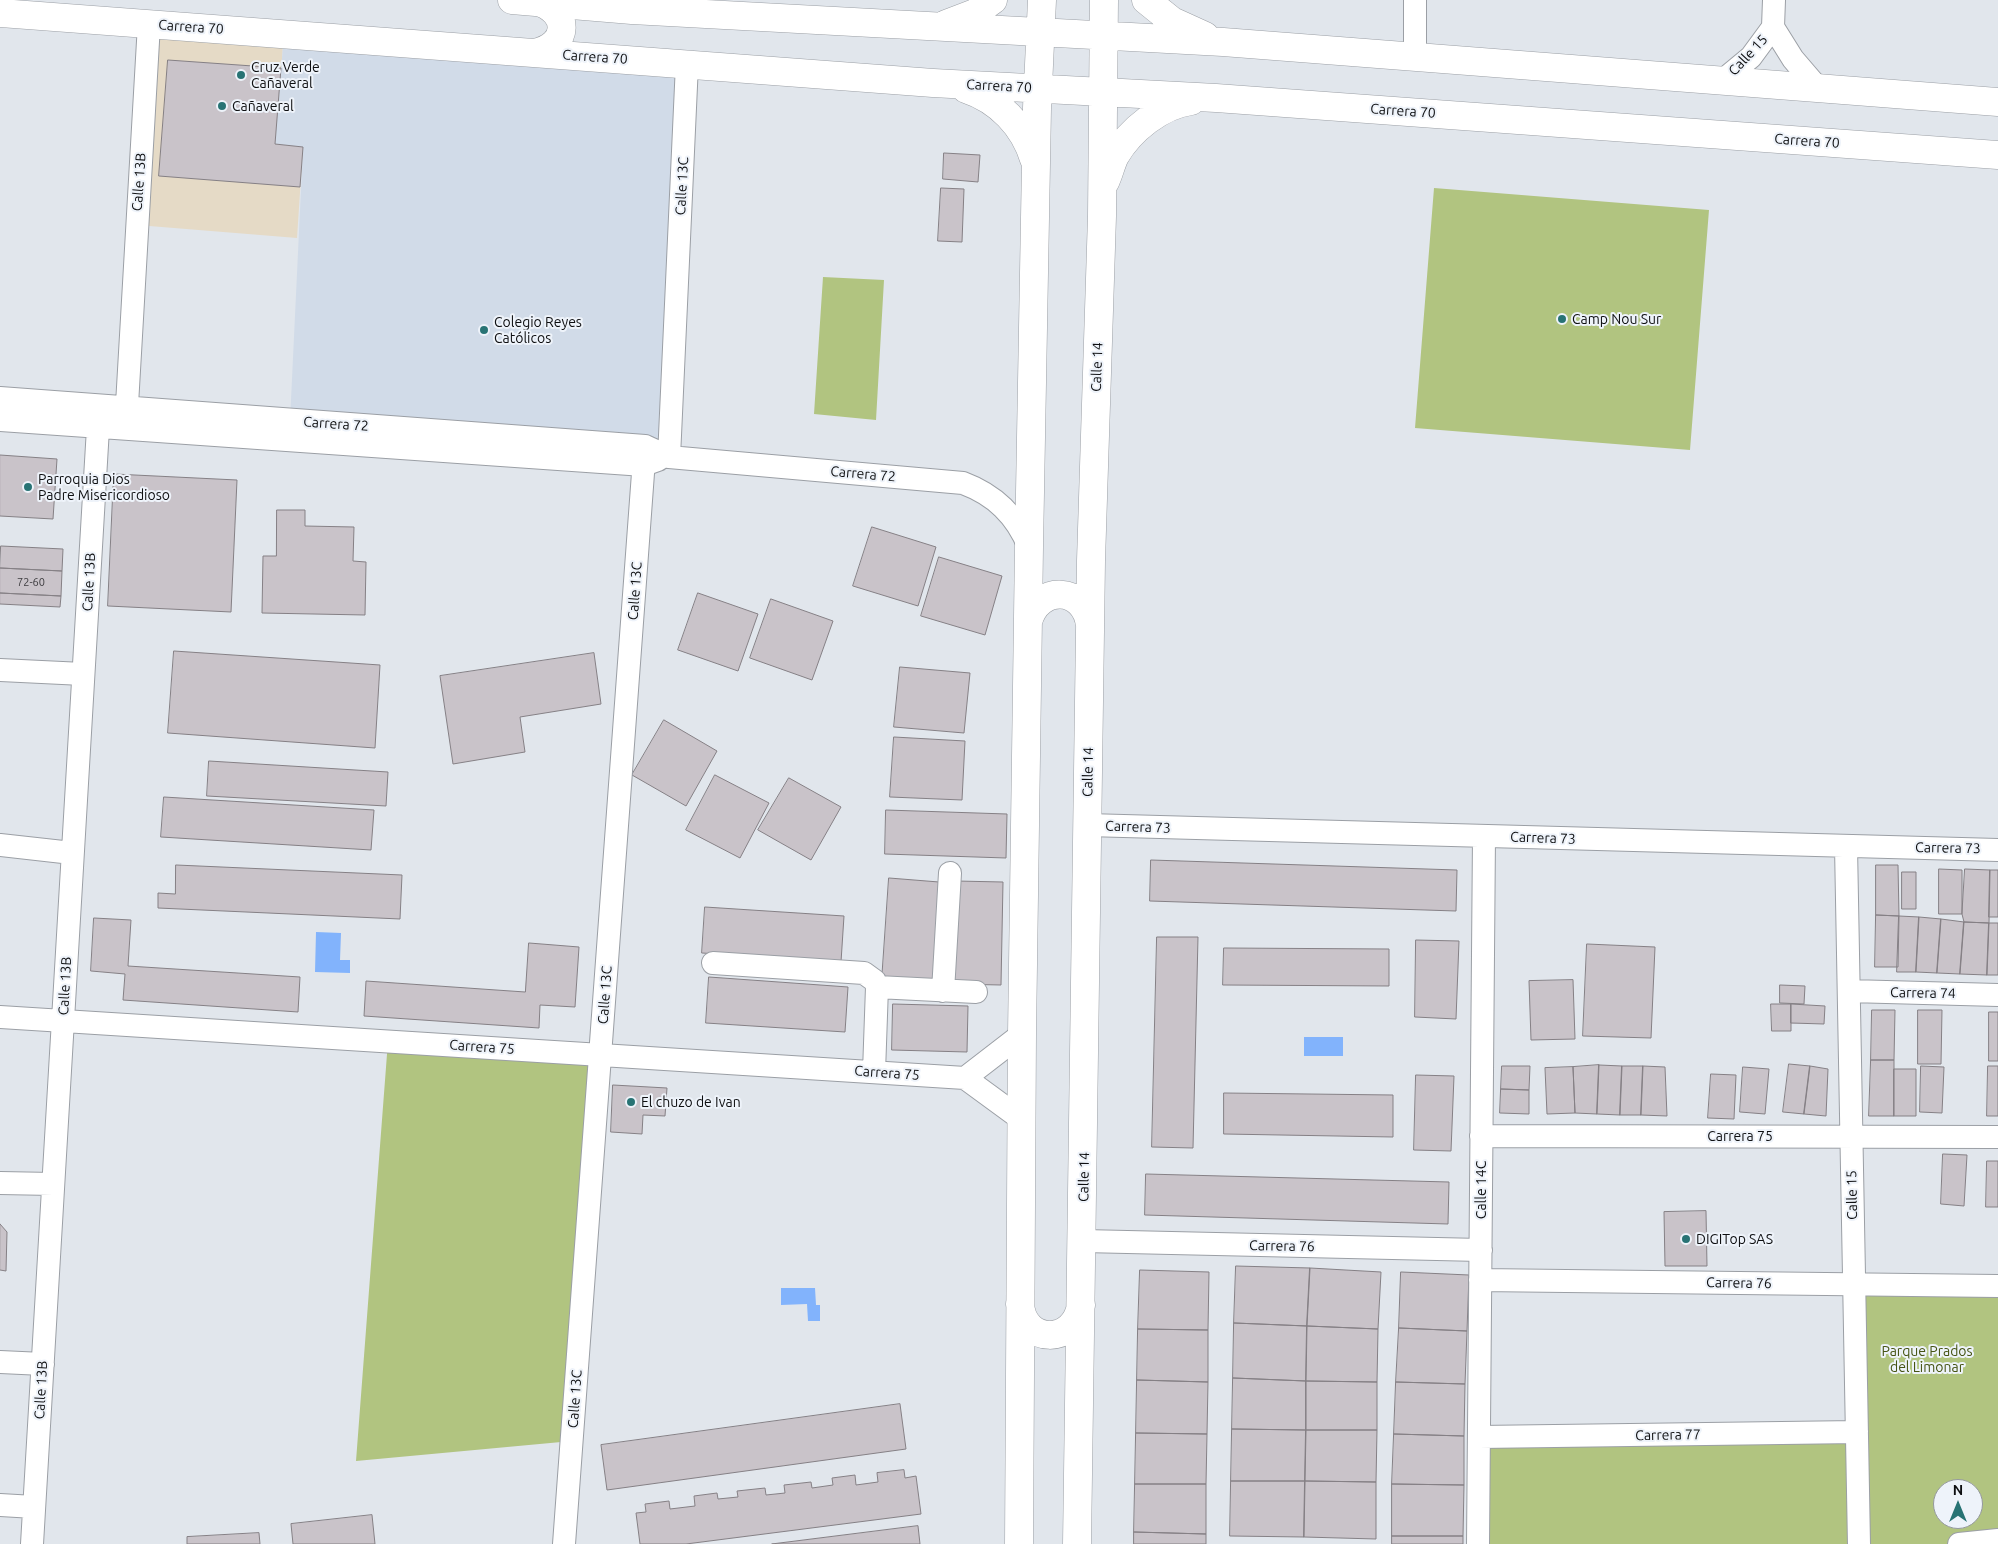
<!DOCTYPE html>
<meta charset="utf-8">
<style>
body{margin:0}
#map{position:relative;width:1998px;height:1544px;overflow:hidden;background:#e1e6ec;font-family:Ubuntu,sans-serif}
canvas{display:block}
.north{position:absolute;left:1933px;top:1479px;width:50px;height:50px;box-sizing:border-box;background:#eef3fa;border:1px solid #94989d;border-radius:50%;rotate:0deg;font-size:14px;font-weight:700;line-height:20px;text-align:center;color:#0e0f11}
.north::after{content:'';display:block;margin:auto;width:18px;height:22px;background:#287374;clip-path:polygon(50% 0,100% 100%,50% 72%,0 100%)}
</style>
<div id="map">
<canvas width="1998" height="1544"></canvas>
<div class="north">N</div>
</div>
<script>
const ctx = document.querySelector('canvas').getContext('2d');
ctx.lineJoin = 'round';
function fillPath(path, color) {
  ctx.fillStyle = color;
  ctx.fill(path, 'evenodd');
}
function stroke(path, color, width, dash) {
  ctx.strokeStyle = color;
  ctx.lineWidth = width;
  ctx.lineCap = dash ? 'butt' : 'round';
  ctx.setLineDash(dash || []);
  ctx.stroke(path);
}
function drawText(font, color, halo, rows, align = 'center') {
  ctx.font = font + ' Ubuntu,sans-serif';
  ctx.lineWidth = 4;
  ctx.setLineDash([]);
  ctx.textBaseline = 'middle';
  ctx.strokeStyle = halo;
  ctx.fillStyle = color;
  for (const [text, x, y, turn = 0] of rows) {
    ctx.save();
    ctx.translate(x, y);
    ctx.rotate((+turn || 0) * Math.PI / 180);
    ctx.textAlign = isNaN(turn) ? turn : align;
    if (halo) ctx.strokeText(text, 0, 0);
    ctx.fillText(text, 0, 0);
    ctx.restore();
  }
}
fillPath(new Path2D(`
 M 149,24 L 284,34 L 275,144 L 303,147 L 297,238 L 137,225 Z`), '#e5dac6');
fillPath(new Path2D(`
 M 284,34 L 687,64 L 669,457 L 290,421 L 303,147 L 275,144 Z`), '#d1dbe8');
fillPath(new Path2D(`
 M 1434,188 L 1709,210 L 1690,450 L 1415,428 Z
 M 823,277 L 884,280 L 876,420 L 814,414 Z
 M 388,1041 L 600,1055 L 572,1441 L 356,1461 Z
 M 1854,1284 L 1998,1286 L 1998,1540 L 1959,1544 L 1478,1544 L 1479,1437 L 1857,1432 ZM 1943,1489 L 1973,1489 L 1973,1519 L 1943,1519 Z`), '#b1c480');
fillPath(new Path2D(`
 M 316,932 L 341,933 L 340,960 L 350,960 L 350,973 L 315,972 Z
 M 1304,1037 L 1343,1037 L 1343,1056 L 1304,1056 Z
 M 781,1288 L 815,1288 L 816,1305 L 820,1305 L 820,1321 L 808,1321 L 807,1304 L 781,1305 Z`), '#82b3fc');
const building = new Path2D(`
 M 168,60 L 281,68 L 275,144 L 303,147 L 300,187 L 159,176 Z
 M 944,153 L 980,155 L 978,182 L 943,179 Z
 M 941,188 L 964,189 L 962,242 L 938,241 Z
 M 0,455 L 57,459 L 53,519 L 0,516 Z
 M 114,474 L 237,480 L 231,612 L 108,606 Z
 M 277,510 L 305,510 L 305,526 L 354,527 L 353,561 L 366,562 L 365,615 L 262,613 L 263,556 L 276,556 Z
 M 872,527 L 936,547 L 918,606 L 853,586 Z
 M 1,546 L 63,549 L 62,571 L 0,568 Z
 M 939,557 L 1002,576 L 985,635 L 921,616 Z
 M 0,568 L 62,571 L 61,596 L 0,593 Z
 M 0,593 L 61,596 L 60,607 L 0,604 Z
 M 698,593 L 758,614 L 738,671 L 678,650 Z
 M 771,599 L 833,621 L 812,680 L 750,658 Z
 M 174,651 L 380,665 L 375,748 L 168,733 Z
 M 594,653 L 601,704 L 520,717 L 525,752 L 453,764 L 440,676 Z
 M 900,667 L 970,673 L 964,733 L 894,727 Z
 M 664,720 L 717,751 L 686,806 L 632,775 Z
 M 894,737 L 965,741 L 962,800 L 890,797 Z
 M 209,761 L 388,772 L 386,806 L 207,796 Z
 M 715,775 L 769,803 L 740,858 L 686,830 Z
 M 789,778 L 841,807 L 811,860 L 758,830 Z
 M 164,797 L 374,810 L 371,850 L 161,837 Z
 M 886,810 L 1007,814 L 1006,858 L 885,854 Z
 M 1151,860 L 1457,870 L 1456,911 L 1150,901 Z
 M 176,865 L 402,875 L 400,919 L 158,908 L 158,893 L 175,894 Z
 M 1876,865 L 1898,865 L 1899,916 L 1876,915 Z
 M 1939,869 L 1962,870 L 1962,914 L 1939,914 Z
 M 1965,869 L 1990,870 L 1989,923 L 1964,922 L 1962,914 Z
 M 1990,870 L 1998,870 L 1998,917 L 1989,917 Z
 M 1902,872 L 1916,872 L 1916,909 L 1902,909 Z
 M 889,878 L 939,882 L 933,983 L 882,980 Z
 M 956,881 L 1003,882 L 1001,985 L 954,984 Z
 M 705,907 L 844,916 L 841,962 L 702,953 Z
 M 1876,915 L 1899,916 L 1898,967 L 1875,967 Z
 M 1899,916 L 1919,917 L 1916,972 L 1897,972 Z
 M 1919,917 L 1941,919 L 1937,973 L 1916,972 Z
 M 94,918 L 131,920 L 128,966 L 300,977 L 298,1012 L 123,1000 L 125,974 L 91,971 Z
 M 1941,919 L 1964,922 L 1960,974 L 1937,973 Z
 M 1964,922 L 1989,923 L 1987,975 L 1960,974 Z
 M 1989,923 L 1998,923 L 1998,975 L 1987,975 Z
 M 1157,937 L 1198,937 L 1193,1148 L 1152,1147 Z
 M 1416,940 L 1459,941 L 1456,1019 L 1415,1017 Z
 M 529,943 L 579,947 L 575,1007 L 540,1005 L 539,1028 L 364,1016 L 366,981 L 525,992 Z
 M 1587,944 L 1655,947 L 1651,1038 L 1583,1036 Z
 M 1224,948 L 1389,949 L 1389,986 L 1223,985 Z
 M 709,977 L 848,987 L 845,1032 L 706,1023 Z
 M 1573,980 L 1575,1039 L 1531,1040 L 1529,981 Z
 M 1780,985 L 1805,986 L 1804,1004 L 1780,1003 Z
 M 893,1004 L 968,1006 L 967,1052 L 892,1050 Z
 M 1771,1004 L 1791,1004 L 1791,1031 L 1772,1031 Z
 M 1791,1004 L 1825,1006 L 1824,1024 L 1791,1023 Z
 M 1872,1010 L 1895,1010 L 1894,1060 L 1871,1060 Z
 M 1918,1010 L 1942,1010 L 1941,1064 L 1918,1064 Z
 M 1989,1012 L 1998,1012 L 1998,1061 L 1989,1061 Z
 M 1871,1060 L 1894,1060 L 1894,1116 L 1869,1116 Z
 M 1789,1064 L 1810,1066 L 1804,1114 L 1783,1112 Z
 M 1599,1065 L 1622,1066 L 1620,1115 L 1597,1114 Z
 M 1599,1065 L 1597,1114 L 1575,1113 L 1573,1067 Z
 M 1502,1066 L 1530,1066 L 1529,1090 L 1501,1089 Z
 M 1622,1066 L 1643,1066 L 1641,1115 L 1620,1115 Z
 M 1643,1066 L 1665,1067 L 1667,1116 L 1641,1115 Z
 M 1810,1066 L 1828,1069 L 1826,1116 L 1804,1114 Z
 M 1921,1066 L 1944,1067 L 1942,1113 L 1920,1112 Z
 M 1988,1066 L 1998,1066 L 1998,1116 L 1987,1116 Z
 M 1573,1067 L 1575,1113 L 1547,1114 L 1545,1068 Z
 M 1743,1067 L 1769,1069 L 1765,1114 L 1740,1112 Z
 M 1894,1069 L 1916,1069 L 1916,1116 L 1894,1116 Z
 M 1711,1074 L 1736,1075 L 1734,1119 L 1708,1118 Z
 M 1416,1075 L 1454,1076 L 1451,1151 L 1414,1150 Z
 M 613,1085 L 667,1088 L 665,1116 L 643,1115 L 642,1134 L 611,1132 Z
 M 1501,1089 L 1529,1090 L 1529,1114 L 1500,1113 Z
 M 1224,1093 L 1393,1095 L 1393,1137 L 1224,1134 Z
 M 1943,1154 L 1967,1155 L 1964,1206 L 1941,1204 Z
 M 1987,1161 L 1998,1161 L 1998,1207 L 1986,1207 Z
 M 1146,1174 L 1449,1182 L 1448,1224 L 1145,1215 Z
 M 1706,1211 L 1707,1266 L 1665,1266 L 1664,1212 Z
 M 0,1224 L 7,1232 L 6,1271 L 0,1270 Z
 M 1236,1266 L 1310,1268 L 1307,1326 L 1234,1323 Z
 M 1310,1268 L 1381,1272 L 1378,1329 L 1307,1326 Z
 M 1140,1270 L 1209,1272 L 1208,1330 L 1138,1329 Z
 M 1401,1272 L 1469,1275 L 1467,1331 L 1399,1328 Z
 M 1234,1323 L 1307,1326 L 1306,1381 L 1233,1378 Z
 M 1307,1326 L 1378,1329 L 1377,1382 L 1306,1381 Z
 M 1399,1328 L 1467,1331 L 1465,1384 L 1396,1382 Z
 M 1138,1329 L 1208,1330 L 1208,1382 L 1137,1380 Z
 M 1233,1378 L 1306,1381 L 1306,1430 L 1232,1429 Z
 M 1137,1380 L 1208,1382 L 1207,1434 L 1136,1433 Z
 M 1306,1381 L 1377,1382 L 1377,1430 L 1306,1430 Z
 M 1396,1382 L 1465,1384 L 1464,1436 L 1394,1434 Z
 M 900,1404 L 906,1449 L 607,1490 L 601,1445 Z
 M 1232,1429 L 1306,1430 L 1305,1481 L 1231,1481 Z
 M 1306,1430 L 1377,1430 L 1376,1482 L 1305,1481 Z
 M 1136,1433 L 1207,1434 L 1206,1484 L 1135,1484 Z
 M 1394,1434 L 1464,1436 L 1464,1485 L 1392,1484 Z
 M 904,1470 L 905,1478 L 916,1476 L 921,1514 L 686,1544 L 640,1544 L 636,1513 L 646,1512 L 645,1504 L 669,1501 L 670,1509 L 695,1506 L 694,1496 L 717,1493 L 718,1499 L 738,1497 L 737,1491 L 765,1488 L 766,1495 L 785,1493 L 784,1485 L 811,1482 L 812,1488 L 833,1485 L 832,1478 L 855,1475 L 856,1485 L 878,1482 L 877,1473 Z
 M 1231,1481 L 1305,1481 L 1304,1537 L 1230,1536 Z
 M 1305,1481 L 1376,1482 L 1376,1539 L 1304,1537 Z
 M 1135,1484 L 1206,1484 L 1206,1534 L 1134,1532 Z
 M 1392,1484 L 1464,1485 L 1463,1536 L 1392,1536 Z
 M 372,1515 L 375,1544 L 293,1544 L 291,1524 Z
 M 918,1526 L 920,1544 L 772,1544 Z
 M 1134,1532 L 1206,1534 L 1206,1544 L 1134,1544 Z
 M 259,1533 L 260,1544 L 187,1544 L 187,1537 Z
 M 1392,1536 L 1463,1536 L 1463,1544 L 1392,1544 Z`);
fillPath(building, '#c9c3c9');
stroke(building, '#858085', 1);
const minor = new Path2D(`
 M 1774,0 L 1773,27 L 1793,59 L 1817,87
 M 1415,56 L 1415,0
 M 1722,81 L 1751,57 L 1773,27
 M 0,398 L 645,446 L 669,457 L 963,483 C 995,495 1016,515 1029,547
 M 0,420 L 644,465 L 658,460
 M 126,422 L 149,24
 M 669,457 L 687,64
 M 0,670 L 83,674
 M 1087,825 L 1998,850
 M 0,845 L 72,853
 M 1846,846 L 1859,1544
 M 713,963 L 864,973 L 875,981 L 877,987 L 874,1072
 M 877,987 L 976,992
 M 943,991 L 950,873
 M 1849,991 L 1998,995
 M 0,1017 L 965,1078 L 1021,1119
 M 965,1078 L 1022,1034
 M 1481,1136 L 1998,1137
 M 0,1183 L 53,1184
 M 1083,1241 L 1481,1250
 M 1480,1280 L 1998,1286
 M 0,1362 L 43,1364
 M 1479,1437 L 1857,1432
 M 0,1505 L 34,1507
 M 32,1544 L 98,428
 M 564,1544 L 645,446
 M 1478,1544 L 1484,836
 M 1959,1544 L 1998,1540`);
const tertiary = new Path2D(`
 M 512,0 L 632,10 L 1223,42 L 1998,102
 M 1146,0 L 1172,21 L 1205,36
 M 0,13 L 933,83 L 1216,98 L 1998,155
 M 946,24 L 975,13 L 993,0
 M 534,53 C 570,46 571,11 536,1
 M 966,89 C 999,100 1024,126 1034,159
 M 1105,182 C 1109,174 1111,164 1115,156 C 1130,130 1161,105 1191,101
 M 1028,622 C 1038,584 1085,586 1090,625
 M 1020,1304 C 1023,1345 1075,1345 1081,1305
 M 1019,1544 L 1022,1034 L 1029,547 L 1037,108 L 1042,0
 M 1077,1544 L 1091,561 L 1102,216 L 1104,0`);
stroke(minor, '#9b9fa5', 24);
stroke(tertiary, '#9b9fa5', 29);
stroke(minor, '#fff', 22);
stroke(tertiary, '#fff', 28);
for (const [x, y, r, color] of [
 [241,75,5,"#287374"],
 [222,106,5,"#287374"],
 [1562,319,5,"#287374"],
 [484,330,5,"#287374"],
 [28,487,5,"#287374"],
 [631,1102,5,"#287374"],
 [1686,1239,5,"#287374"]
]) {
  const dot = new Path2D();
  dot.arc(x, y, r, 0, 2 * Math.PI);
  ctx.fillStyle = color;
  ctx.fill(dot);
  stroke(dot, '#eef3fa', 2);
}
drawText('11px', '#3d3c3f', null, [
 ["72-60",31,582]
]);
drawText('14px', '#0e0f11', '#eef3fa', [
 ["Carrera 70",191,27,4],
 ["Calle 15",1748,55,-47],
 ["Carrera 70",595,57,4],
 ["Carrera 70",999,86,3],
 ["Carrera 70",1403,111,4],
 ["Carrera 70",1807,141,4],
 ["Calle 13B",139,182,-86],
 ["Calle 13C",682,186,-87],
 ["Calle 14",1097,367,-88],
 ["Carrera 72",336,424,4],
 ["Carrera 72",863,474,5],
 ["Calle 13B",89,582,-87],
 ["Calle 13C",635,591,-86],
 ["Calle 14",1088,772,-89],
 ["Carrera 73",1138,827,2],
 ["Carrera 73",1543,838,2],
 ["Carrera 73",1948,848,1],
 ["Calle 13B",65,986,-87],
 ["Carrera 74",1923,993,1],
 ["Calle 13C",605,995,-86],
 ["Carrera 75",482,1047,4],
 ["Carrera 75",887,1073,4],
 ["Carrera 75",1740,1136],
 ["Calle 14",1084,1177,-89],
 ["Calle 14C",1481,1190,-90],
 ["Calle 15",1852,1195,-91],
 ["Carrera 76",1282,1246,1],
 ["Carrera 76",1739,1283,1],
 ["Calle 13B",41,1390,-87],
 ["Calle 13C",575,1399,-86],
 ["Carrera 77",1668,1435,-1]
]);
drawText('14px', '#0e0f11', '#eef3fa', [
 ["Cruz Verde",251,67],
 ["Cañaveral",251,83],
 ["Cañaveral",232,106],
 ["Camp Nou Sur",1572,319],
 ["Colegio Reyes",494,322],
 ["Católicos",494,338],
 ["Parroquia Dios",38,479],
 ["Padre Misericordioso",38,495],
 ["El chuzo de Ivan",641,1102],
 ["DIGITop SAS",1696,1239]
], 'left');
drawText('14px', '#465414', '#eef3fa', [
 ["Parque Prados",1927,1351],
 ["del Limonar",1927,1367]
]);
</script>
